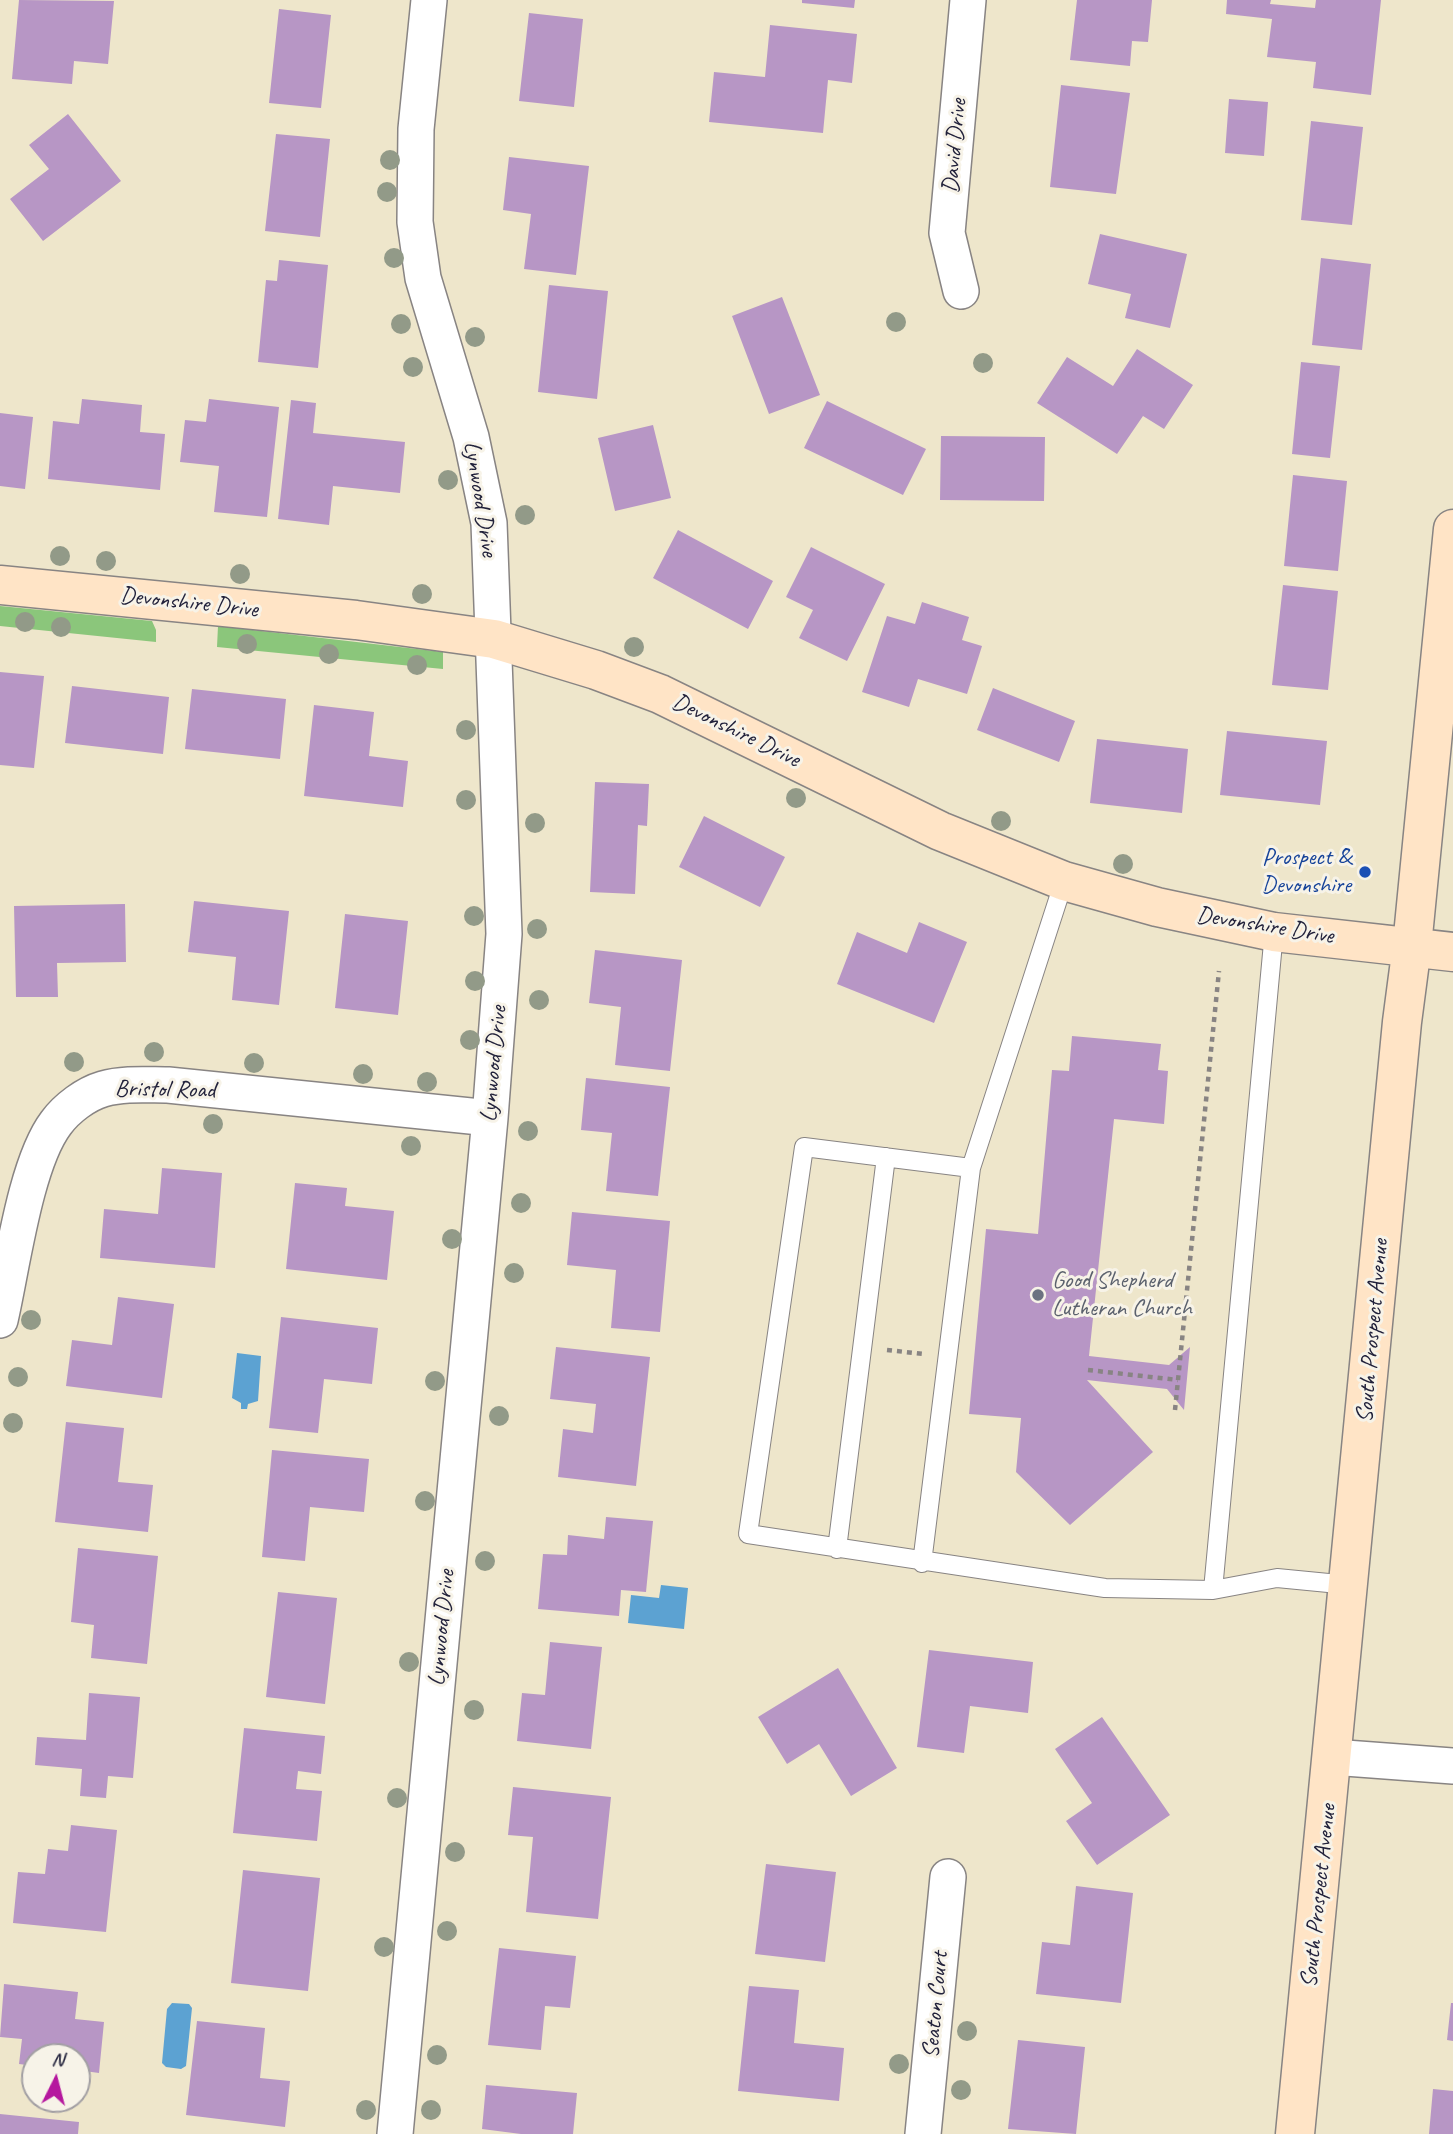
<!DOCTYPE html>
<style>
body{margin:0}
#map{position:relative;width:1453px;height:2134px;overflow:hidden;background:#eee6cb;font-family:Caveat,sans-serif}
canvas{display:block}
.north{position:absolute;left:21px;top:2043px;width:70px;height:70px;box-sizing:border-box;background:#f7f3e8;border:2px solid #a29fa3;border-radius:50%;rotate:6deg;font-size:19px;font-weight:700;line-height:28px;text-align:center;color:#22223b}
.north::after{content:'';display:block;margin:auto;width:24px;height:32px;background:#b5179e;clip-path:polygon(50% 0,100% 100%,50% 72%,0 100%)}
</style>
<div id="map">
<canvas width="1453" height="2134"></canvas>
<div class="north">N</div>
</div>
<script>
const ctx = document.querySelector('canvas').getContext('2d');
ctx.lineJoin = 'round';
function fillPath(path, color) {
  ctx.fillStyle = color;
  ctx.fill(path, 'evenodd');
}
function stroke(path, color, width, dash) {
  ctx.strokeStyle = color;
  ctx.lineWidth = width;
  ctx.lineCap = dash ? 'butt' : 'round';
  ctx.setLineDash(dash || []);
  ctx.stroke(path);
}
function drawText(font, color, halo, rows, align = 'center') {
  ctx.font = font + ' Caveat,sans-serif';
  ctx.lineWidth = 6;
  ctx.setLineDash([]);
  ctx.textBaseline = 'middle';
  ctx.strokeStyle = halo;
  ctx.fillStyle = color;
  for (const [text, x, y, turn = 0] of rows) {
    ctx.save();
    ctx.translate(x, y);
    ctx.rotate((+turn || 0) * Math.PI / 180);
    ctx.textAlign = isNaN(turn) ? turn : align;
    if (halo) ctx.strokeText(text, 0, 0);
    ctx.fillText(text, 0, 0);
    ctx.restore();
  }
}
fillPath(new Path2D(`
 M 0,606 L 152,621 L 156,630 L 156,642 L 0,626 Z
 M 218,626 L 443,652 L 443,669 L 217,647 Z`), '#8bc67b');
fillPath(new Path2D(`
 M 237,1353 L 261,1356 L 258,1401 L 248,1404 L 247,1409 L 241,1409 L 241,1403 L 232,1398 Z
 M 661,1585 L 688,1588 L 684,1629 L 628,1623 L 631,1595 L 659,1598 Z
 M 172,2003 L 189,2004 L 192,2008 L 186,2066 L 181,2069 L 166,2067 L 162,2063 L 167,2009 Z`), '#5ca2d2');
fillPath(new Path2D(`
 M 19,0 L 114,1 L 108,64 L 74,61 L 72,84 L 12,79 Z
 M 802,0 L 855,0 L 854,8 L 802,3 Z
 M 1077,0 L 1152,0 L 1148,42 L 1132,41 L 1130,66 L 1070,60 Z
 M 1227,0 L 1271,0 L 1270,4 L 1315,8 L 1316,0 L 1381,0 L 1371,95 L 1313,88 L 1316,62 L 1267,57 L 1272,19 L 1226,14 Z
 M 279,9 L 331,15 L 321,108 L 269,103 Z
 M 529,13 L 583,19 L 574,107 L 519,101 Z
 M 770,25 L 857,34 L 852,83 L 828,80 L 823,133 L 709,122 L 714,72 L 765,77 Z
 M 1061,85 L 1130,93 L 1116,194 L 1050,187 Z
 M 1229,99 L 1268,102 L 1264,156 L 1225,153 Z
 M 68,114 L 121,181 L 43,241 L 10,199 L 49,169 L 29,145 Z
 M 1311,121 L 1363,127 L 1352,225 L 1301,220 Z
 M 276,134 L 330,139 L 320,237 L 265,231 Z
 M 509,157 L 589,166 L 576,275 L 524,269 L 531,214 L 503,210 Z
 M 1100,234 L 1187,254 L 1170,328 L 1125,318 L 1131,294 L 1088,284 Z
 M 1321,258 L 1371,264 L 1362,350 L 1312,345 Z
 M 279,260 L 328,265 L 318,368 L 258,362 L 266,280 L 277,281 Z
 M 549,285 L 608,291 L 597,399 L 538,392 Z
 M 782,297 L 820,395 L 769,414 L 732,316 Z
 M 1137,349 L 1193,385 L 1164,429 L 1143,416 L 1117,454 L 1037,403 L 1067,357 L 1113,386 Z
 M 1301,362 L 1340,366 L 1330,458 L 1292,454 Z
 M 82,399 L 142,405 L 140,432 L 165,434 L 160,490 L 48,479 L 53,421 L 79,424 Z
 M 209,399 L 279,407 L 267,517 L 214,512 L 219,466 L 180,462 L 185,420 L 206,422 Z
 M 291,400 L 316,403 L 313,433 L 405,442 L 400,493 L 333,486 L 329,525 L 278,519 Z
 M 827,401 L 926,449 L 903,495 L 804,448 Z
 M 0,413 L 33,417 L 25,489 L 0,486 Z
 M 653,425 L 671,498 L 615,511 L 598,438 Z
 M 941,436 L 1045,437 L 1044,501 L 940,500 Z
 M 1293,475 L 1347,481 L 1338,571 L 1284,566 Z
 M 678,530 L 773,581 L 748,629 L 653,578 Z
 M 811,547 L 885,584 L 847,661 L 799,638 L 813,610 L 786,597 Z
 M 1283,585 L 1338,591 L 1328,690 L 1272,685 Z
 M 922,602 L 969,617 L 962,640 L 982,646 L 967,694 L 918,679 L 909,707 L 862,692 L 887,616 L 915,624 Z
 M 0,672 L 44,676 L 34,768 L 0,765 Z
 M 72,686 L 169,697 L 163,754 L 65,743 Z
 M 993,688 L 1075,721 L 1059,762 L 977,730 Z
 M 192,689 L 286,699 L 280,759 L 185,749 Z
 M 314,705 L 374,712 L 369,756 L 408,761 L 403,807 L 304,796 Z
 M 1227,731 L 1327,741 L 1320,805 L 1220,795 Z
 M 1097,739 L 1188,749 L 1182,813 L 1090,803 Z
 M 595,782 L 649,784 L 647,826 L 638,825 L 635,894 L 590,892 Z
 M 704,816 L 785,857 L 760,907 L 679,867 Z
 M 194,901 L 289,911 L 279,1005 L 232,1000 L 236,957 L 188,952 Z
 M 125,904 L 126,962 L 57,963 L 58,997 L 16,997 L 14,906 Z
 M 345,914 L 408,921 L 398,1015 L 335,1008 Z
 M 919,922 L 967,942 L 934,1023 L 837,984 L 857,932 L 907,953 Z
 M 595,950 L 682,960 L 670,1071 L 615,1065 L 621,1007 L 589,1003 Z
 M 1072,1036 L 1161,1044 L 1158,1070 L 1168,1071 L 1164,1124 L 1114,1119 L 1089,1356 L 1169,1365 L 1190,1347 L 1184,1410 L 1167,1389 L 1087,1380 L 1153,1452 L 1070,1525 L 1016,1472 L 1021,1418 L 969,1414 L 986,1229 L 1038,1234 L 1052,1070 L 1069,1071 Z
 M 586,1078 L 670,1087 L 658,1196 L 606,1191 L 612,1133 L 581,1130 Z
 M 162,1168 L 222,1173 L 215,1268 L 100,1258 L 104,1209 L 158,1214 Z
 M 295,1183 L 347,1188 L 345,1206 L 394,1211 L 387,1280 L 286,1269 Z
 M 572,1212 L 670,1221 L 660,1332 L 611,1328 L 616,1270 L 567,1265 Z
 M 118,1297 L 174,1304 L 162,1398 L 66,1386 L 72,1340 L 112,1345 Z
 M 281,1317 L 378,1328 L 372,1384 L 324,1379 L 318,1433 L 269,1428 Z
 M 556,1347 L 650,1357 L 636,1486 L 558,1477 L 563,1429 L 593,1433 L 596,1404 L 550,1399 Z
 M 66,1422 L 124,1428 L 118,1482 L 153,1485 L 148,1532 L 55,1522 Z
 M 272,1450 L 369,1459 L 364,1512 L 310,1507 L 305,1561 L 262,1557 Z
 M 606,1517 L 653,1521 L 646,1592 L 621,1590 L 619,1616 L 538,1609 L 543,1554 L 567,1555 L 568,1535 L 604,1539 Z
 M 78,1548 L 158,1556 L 147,1664 L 91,1658 L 94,1625 L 71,1622 Z
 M 278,1592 L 337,1598 L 325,1704 L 266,1697 Z
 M 550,1642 L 602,1647 L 591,1749 L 517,1741 L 522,1693 L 545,1695 Z
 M 929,1650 L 1033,1662 L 1028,1713 L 970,1706 L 964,1753 L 917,1747 Z
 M 838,1668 L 897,1768 L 851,1796 L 819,1744 L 787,1764 L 758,1717 Z
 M 89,1693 L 140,1697 L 133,1778 L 108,1776 L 106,1798 L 80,1796 L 82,1769 L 35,1765 L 37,1737 L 86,1740 Z
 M 1102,1717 L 1170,1815 L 1097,1865 L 1066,1821 L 1092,1803 L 1055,1749 Z
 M 244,1728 L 325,1736 L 321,1774 L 298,1771 L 296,1789 L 322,1791 L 317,1841 L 233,1833 Z
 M 513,1787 L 611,1797 L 598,1919 L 526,1912 L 533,1837 L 508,1835 Z
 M 71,1825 L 117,1830 L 106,1932 L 13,1923 L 18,1872 L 45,1874 L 48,1849 L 68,1851 Z
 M 766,1864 L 836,1872 L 825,1962 L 755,1954 Z
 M 243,1870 L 320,1878 L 308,1991 L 231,1983 Z
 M 1076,1886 L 1133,1893 L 1121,2003 L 1036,1994 L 1042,1942 L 1070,1945 Z
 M 499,1948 L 576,1956 L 570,2008 L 545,2006 L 541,2050 L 488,2045 Z
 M 4,1984 L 78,1992 L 75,2019 L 104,2022 L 99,2073 L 77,2070 L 77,2057 L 35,2057 L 35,2066 L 19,2064 L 22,2039 L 0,2037 Z
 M 749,1986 L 799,1990 L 794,2043 L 844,2048 L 839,2101 L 738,2091 Z
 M 1451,2003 L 1453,2003 L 1453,2041 L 1447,2040 Z
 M 197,2021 L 265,2028 L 260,2078 L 290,2081 L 285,2127 L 186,2115 Z
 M 1018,2040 L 1085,2047 L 1076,2134 L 1008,2129 Z
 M 486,2085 L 577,2093 L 573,2134 L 521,2134 L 482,2129 Z
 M 1433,2089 L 1453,2091 L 1453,2134 L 1429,2134 Z
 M 0,2114 L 79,2122 L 78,2134 L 0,2134 Z`), '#b796c5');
const lane = new Path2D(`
 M 971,1168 L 804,1147 L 748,1534 L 1105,1588 L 1213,1590 L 1277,1578 L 1349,1585
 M 837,1549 L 886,1157
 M 922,1563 L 971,1168 L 1064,881
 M 1213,1590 L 1274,932`);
const street = new Path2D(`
 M 961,291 L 947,233 L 968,0
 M 0,1320 C 12,1268 25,1164 56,1123 C 67,1108 86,1094 103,1089 C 124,1083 146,1085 168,1085 L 490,1118
 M 1332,1757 L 1453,1766
 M 395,2134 L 490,1118 L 504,934 L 489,523 L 471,437 L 423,278 L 415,222 L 416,129 L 429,0
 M 923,2134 L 948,1877`);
const secondary = new Path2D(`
 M 0,585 L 356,620 L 494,639 L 596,670 L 660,694 L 940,831 L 1064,881 L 1157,907 L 1274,932 L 1453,952
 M 1295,2134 L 1402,1022 L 1412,946 L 1453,529`);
stroke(lane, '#888483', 20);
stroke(street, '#888483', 38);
stroke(secondary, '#888483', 41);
stroke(new Path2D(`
 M 887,1350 L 924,1354
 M 1088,1370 L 1178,1380
 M 1175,1410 L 1219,971`), '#888483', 4.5, [5, 5]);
stroke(lane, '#fff', 18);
stroke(street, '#fff', 35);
stroke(secondary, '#ffe4c6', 38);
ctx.fillStyle = '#929a88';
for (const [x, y] of [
 [390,160],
 [387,192],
 [394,258],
 [896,322],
 [401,324],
 [475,337],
 [983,363],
 [413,367],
 [448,480],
 [525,515],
 [60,556],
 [106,561],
 [240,574],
 [422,594],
 [25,622],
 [61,627],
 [247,644],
 [634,647],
 [329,654],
 [417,665],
 [466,730],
 [796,798],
 [466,800],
 [1001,821],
 [535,823],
 [1123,864],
 [474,916],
 [537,929],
 [475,981],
 [539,1000],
 [470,1040],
 [154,1052],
 [74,1062],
 [254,1063],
 [363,1074],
 [427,1082],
 [213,1124],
 [528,1131],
 [411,1146],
 [521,1203],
 [452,1239],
 [514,1273],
 [31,1320],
 [18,1377],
 [435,1381],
 [499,1416],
 [13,1423],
 [425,1501],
 [485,1561],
 [409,1662],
 [474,1710],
 [397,1798],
 [455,1852],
 [447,1931],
 [384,1947],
 [967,2031],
 [437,2055],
 [899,2064],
 [961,2090],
 [366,2110],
 [431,2110]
]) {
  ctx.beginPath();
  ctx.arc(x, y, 10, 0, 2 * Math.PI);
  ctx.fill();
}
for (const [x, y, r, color] of [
 [1365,872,7,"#1a4fb4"],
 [1038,1295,7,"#6b7280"]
]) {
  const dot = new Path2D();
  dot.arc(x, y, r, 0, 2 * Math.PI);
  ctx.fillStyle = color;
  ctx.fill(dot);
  stroke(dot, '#f7f3e8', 2.5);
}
drawText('24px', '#22223b', '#f7f3e8', [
 ["David Drive",955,146,-85],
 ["Lynwood Drive",480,499,81],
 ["Devonshire Drive",189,603,6],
 ["Devonshire Drive",736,731,26],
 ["Devonshire Drive",1265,926,9],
 ["Lynwood Drive",494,1064,-85],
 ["Bristol Road",165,1090,1],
 ["South Prospect Avenue",1373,1331,-85],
 ["Lynwood Drive",442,1628,-85],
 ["South Prospect Avenue",1319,1896,-84],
 ["Seaton Court",936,2005,-85]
]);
drawText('24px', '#164399', '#f7f3e8', [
 ["Prospect &",1351,858],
 ["Devonshire",1351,886]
], 'right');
drawText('24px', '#5b616d', '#f7f3e8', [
 ["Good Shepherd",1052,1281],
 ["Lutheran Church",1052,1309]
], 'left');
</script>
